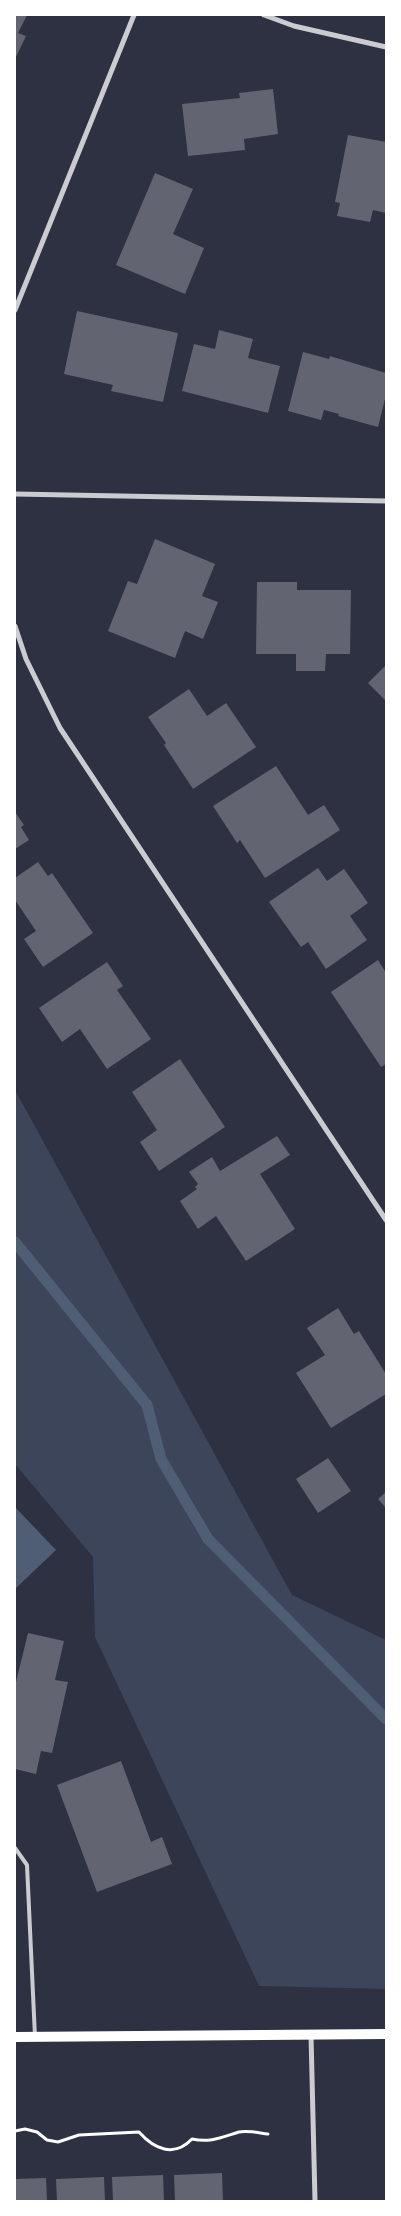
<!DOCTYPE html>
<style>
body{margin:0}
#map{position:relative;width:401px;height:2216px;overflow:hidden;background:#2d3142;font-family:Literata,serif}
canvas{display:block}
.frame{position:absolute;inset:0;border:16px solid #fff;pointer-events:none}
</style>
<div id="map">
<canvas width="401" height="2216"></canvas>
<div class="frame"></div>
</div>
<script>
const ctx = document.querySelector('canvas').getContext('2d');
ctx.lineJoin = 'round';
function fillPath(path, color) {
  ctx.fillStyle = color;
  ctx.fill(path, 'evenodd');
}
function stroke(path, color, width, dash) {
  ctx.strokeStyle = color;
  ctx.lineWidth = width;
  ctx.lineCap = dash ? 'butt' : 'round';
  ctx.setLineDash(dash || []);
  ctx.stroke(path);
}
fillPath(new Path2D(`
 M 15,1090 L 292,1595 L 386,1640 L 386,1989 L 259,1986 L 95,1637 L 93,1557 L 15,1464 Z`), '#3c4559');
fillPath(new Path2D(`
 M 15,1507 L 56,1550 L 15,1589 Z`), '#4f5d75');
stroke(new Path2D(`
 M 15,1242 L 147,1405 L 161,1459 L 208,1539 L 386,1719`), '#4f5d75', 11);
fillPath(new Path2D(`
 M 15,15 L 27,15 L 18,33 L 26,36 L 15,59 Z
 M 273,89 L 278,134 L 244,139 L 245,150 L 188,156 L 182,104 L 240,98 L 239,93 Z
 M 348,135 L 386,142 L 386,213 L 373,210 L 370,222 L 337,216 L 340,203 L 335,202 Z
 M 155,173 L 193,189 L 173,234 L 204,248 L 185,294 L 116,265 Z
 M 77,311 L 178,333 L 163,402 L 111,391 L 113,385 L 64,374 Z
 M 219,330 L 253,339 L 248,358 L 280,366 L 268,413 L 182,391 L 194,344 L 215,349 Z
 M 303,352 L 329,359 L 330,356 L 386,373 L 386,395 L 378,427 L 338,416 L 339,414 L 324,410 L 321,420 L 288,411 Z
 M 155,539 L 215,564 L 202,596 L 218,602 L 203,639 L 185,631 L 175,658 L 108,631 L 128,581 L 137,584 Z
 M 257,582 L 297,582 L 297,590 L 351,590 L 350,654 L 326,654 L 325,671 L 296,671 L 296,654 L 256,654 Z
 M 386,665 L 386,701 L 368,683 Z
 M 189,689 L 207,716 L 226,703 L 256,747 L 193,789 L 164,745 L 166,743 L 148,717 Z
 M 276,766 L 308,815 L 324,805 L 340,830 L 265,878 L 240,840 L 237,843 L 213,806 Z
 M 15,812 L 24,825 L 21,827 L 29,840 L 15,849 Z
 M 38,862 L 48,876 L 52,873 L 93,933 L 43,967 L 24,939 L 36,931 L 15,900 L 15,878 Z
 M 318,868 L 327,881 L 344,869 L 368,903 L 350,916 L 367,940 L 326,969 L 308,942 L 301,947 L 269,902 Z
 M 378,960 L 386,973 L 386,1064 L 381,1067 L 331,992 Z
 M 107,962 L 123,986 L 117,990 L 151,1039 L 107,1069 L 80,1029 L 62,1042 L 39,1008 Z
 M 180,1059 L 225,1127 L 159,1171 L 140,1142 L 157,1130 L 132,1092 Z
 M 277,1136 L 290,1155 L 260,1174 L 295,1229 L 246,1261 L 216,1216 L 198,1229 L 180,1201 L 197,1189 L 195,1187 L 198,1184 L 189,1172 L 212,1157 L 220,1171 Z
 M 338,1308 L 354,1334 L 359,1331 L 386,1374 L 386,1394 L 331,1428 L 296,1373 L 325,1355 L 307,1328 Z
 M 328,1458 L 351,1491 L 318,1513 L 296,1479 Z
 M 386,1492 L 386,1508 L 378,1499 Z
 M 28,1633 L 64,1641 L 55,1680 L 68,1682 L 52,1753 L 41,1751 L 36,1774 L 15,1769 L 15,1686 Z
 M 121,1761 L 151,1842 L 162,1837 L 172,1864 L 97,1892 L 57,1785 Z
 M 222,2173 L 223,2201 L 175,2201 L 174,2175 Z
 M 163,2175 L 164,2201 L 113,2201 L 112,2177 Z
 M 104,2177 L 105,2201 L 57,2201 L 56,2179 Z
 M 46,2178 L 47,2201 L 15,2201 L 15,2179 Z`), '#626471');
stroke(new Path2D(`
 M 15,2131 L 25,2129 L 37,2132 L 47,2140 L 58,2142 L 79,2135 L 139,2132 C 154,2149 174,2158 192,2139 C 211,2143 222,2137 239,2132 C 248,2130 259,2133 268,2134`), '#fff', 3);
stroke(new Path2D(`
 M 15,1848 L 27,1865 L 35,2037`), '#caccd0', 4);
stroke(new Path2D(`
 M 264,15 L 294,26 L 386,47
 M 15,310 L 134,15
 M 15,494 L 386,501
 M 15,626 L 26,659 L 60,728 L 386,1220
 M 311,2035 L 315,2201`), '#caccd0', 5);
stroke(new Path2D(`
 M 15,2037 L 386,2034`), '#fff', 10);
</script>
